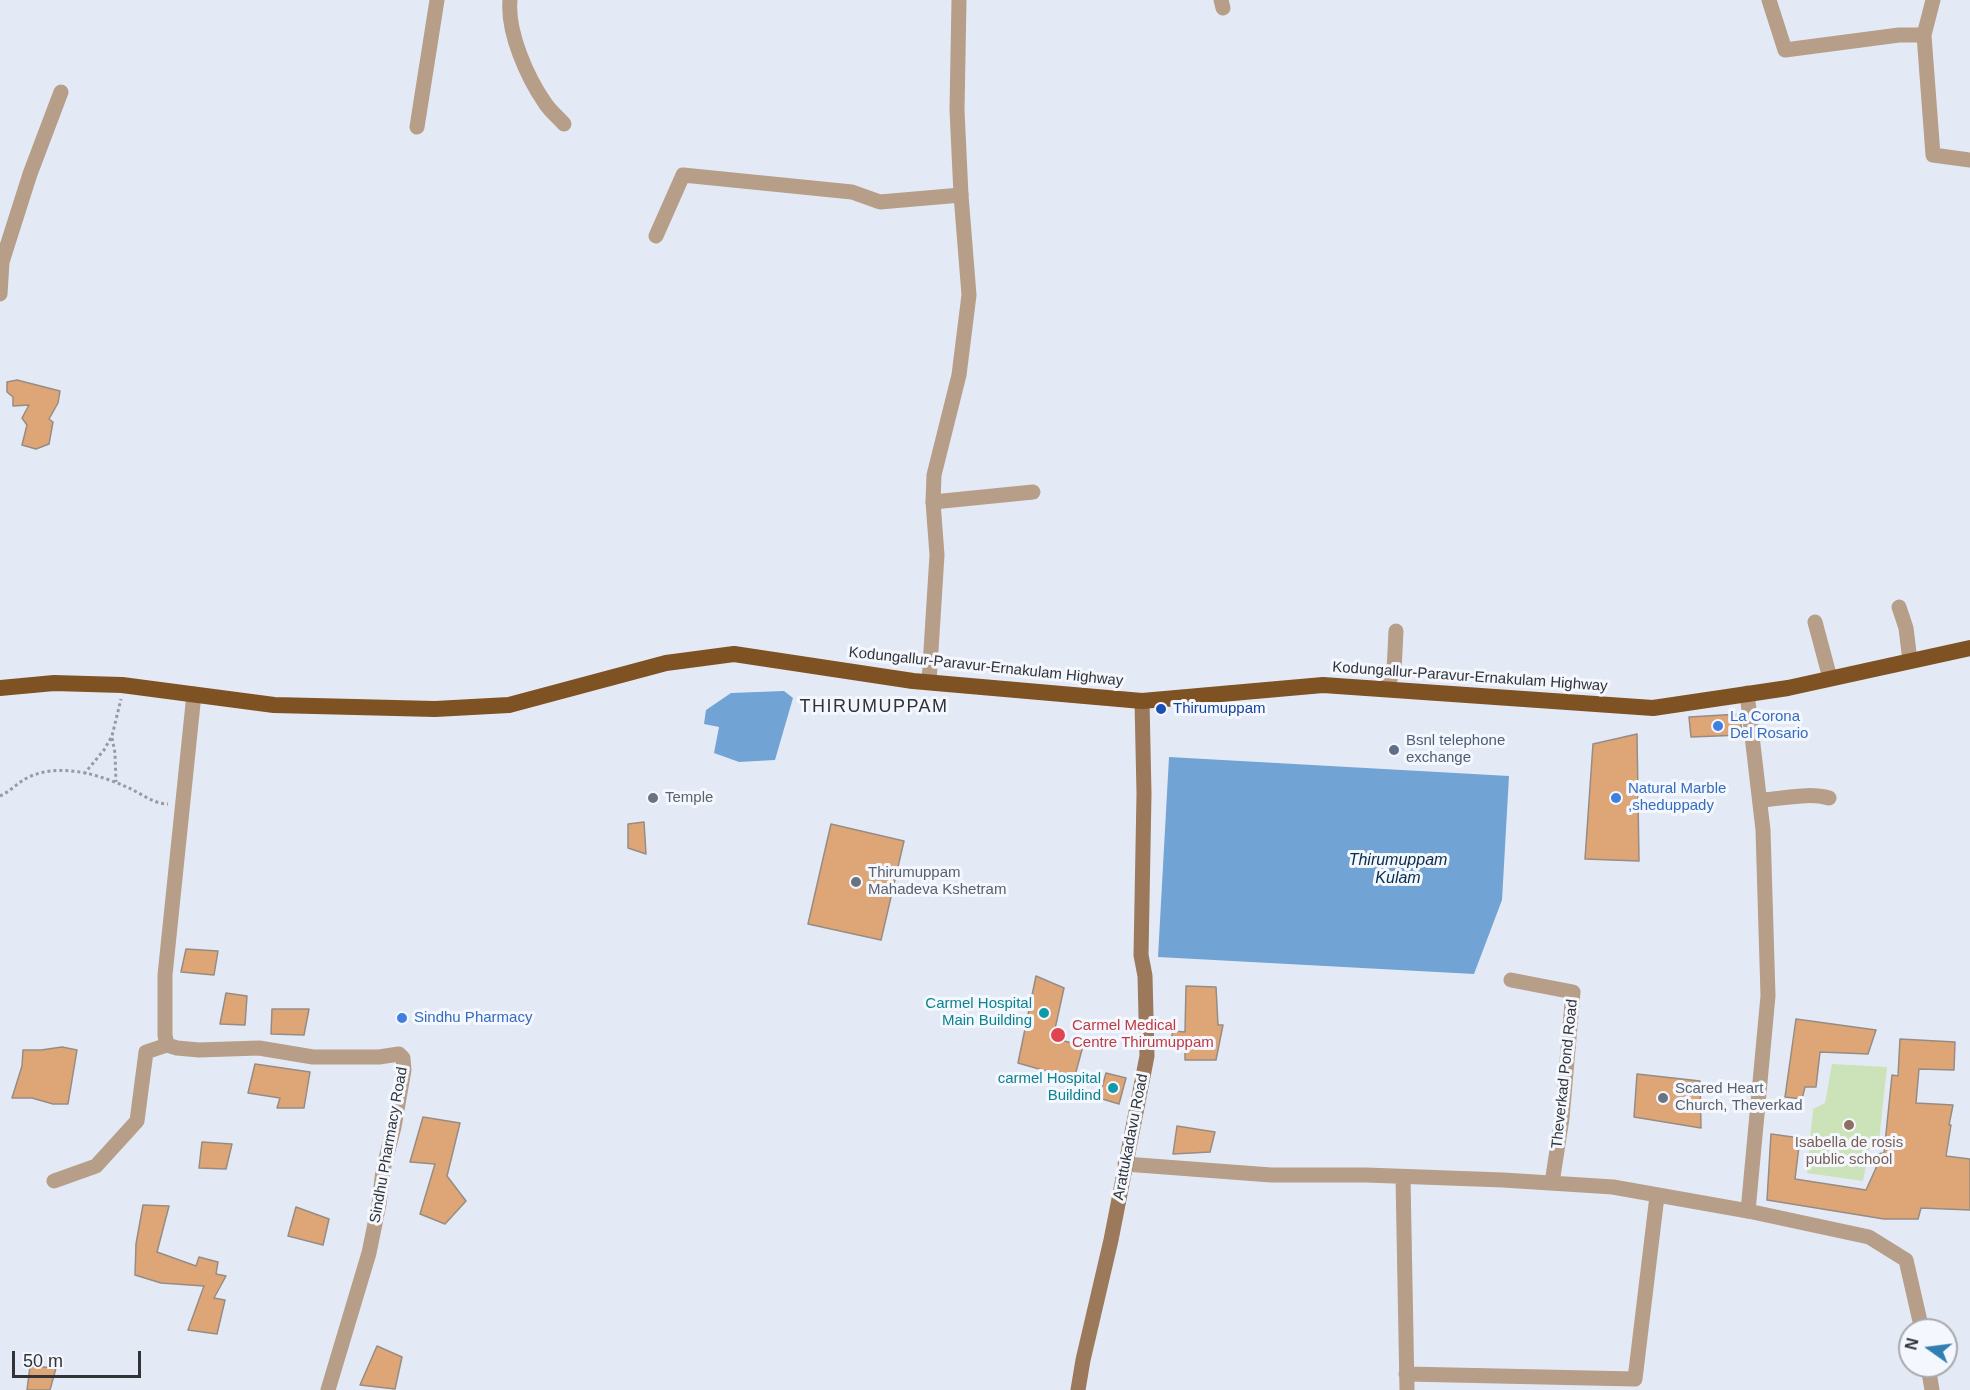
<!DOCTYPE html>
<style>
body{margin:0}
#map{position:relative;width:1970px;height:1390px;overflow:hidden;background:#e4eaf5;font-family:Helvetica,sans-serif}
canvas{display:block}
.north{position:absolute;left:1898px;top:1318px;width:60px;height:60px;box-sizing:border-box;background:#f4f8fe;border:2px solid #a6a9ae;border-radius:50%;rotate:284deg;font-size:16px;font-weight:700;line-height:24px;text-align:center;color:#313337}
.north::after{content:'';display:block;margin:auto;width:21px;height:27px;background:#317fb2;clip-path:polygon(50% 0,100% 100%,50% 72%,0 100%)}
.scale{position:absolute;left:12px;top:1351px;width:129px;height:27px;box-sizing:border-box;border:3px solid #313337;border-top:0;padding-left:8px;font-size:18px;line-height:21px;white-space:nowrap;color:#313337;-webkit-text-stroke:4px #f4f8fe;paint-order:stroke}
</style>
<div id="map">
<canvas width="1970" height="1390"></canvas>
<div class="north">N</div>
<div class="scale">50 m</div>
</div>
<script>
const ctx = document.querySelector('canvas').getContext('2d');
ctx.lineJoin = 'round';
function fillPath(path, color) {
  ctx.fillStyle = color;
  ctx.fill(path, 'evenodd');
}
function stroke(path, color, width, dash) {
  ctx.strokeStyle = color;
  ctx.lineWidth = width;
  ctx.lineCap = dash ? 'butt' : 'round';
  ctx.setLineDash(dash || []);
  ctx.stroke(path);
}
function drawText(font, color, halo, rows, align = 'center') {
  ctx.font = font + ' Helvetica,sans-serif';
  ctx.lineWidth = 6;
  ctx.setLineDash([]);
  ctx.textBaseline = 'middle';
  ctx.strokeStyle = halo;
  ctx.fillStyle = color;
  for (const [text, x, y, turn = 0] of rows) {
    ctx.save();
    ctx.translate(x, y);
    ctx.rotate((+turn || 0) * Math.PI / 180);
    ctx.textAlign = isNaN(turn) ? turn : align;
    if (halo) ctx.strokeText(text, 0, 0);
    ctx.fillText(text, 0, 0);
    ctx.restore();
  }
}
fillPath(new Path2D(`
 M 1832,1064 L 1887,1067 L 1879,1141 L 1871,1141 L 1863,1181 L 1807,1173 L 1813,1109 L 1825,1103 Z`), '#cce2b8');
fillPath(new Path2D(`
 M 784,691 L 793,698 L 775,760 L 739,762 L 714,753 L 719,727 L 704,724 L 706,710 L 731,693 Z
 M 1169,757 L 1509,776 L 1502,900 L 1474,974 L 1158,957 Z`), '#71a3d5');
const building = new Path2D(`
 M 17,380 L 60,391 L 58,403 L 49,419 L 53,422 L 49,444 L 36,449 L 22,445 L 27,425 L 22,418 L 29,405 L 13,406 L 13,397 L 7,392 L 7,382 Z
 M 1740,714 L 1742,735 L 1691,737 L 1689,717 Z
 M 1637,734 L 1639,861 L 1585,859 L 1593,744 Z
 M 644,822 L 646,854 L 628,848 L 628,824 Z
 M 831,824 L 904,841 L 881,940 L 808,924 Z
 M 186,949 L 218,951 L 214,975 L 181,972 Z
 M 1036,976 L 1064,988 L 1053,1038 L 1083,1046 L 1074,1079 L 1018,1063 Z
 M 1186,986 L 1216,987 L 1218,1025 L 1223,1025 L 1216,1060 L 1185,1060 L 1185,1047 L 1170,1044 L 1173,1031 L 1185,1032 Z
 M 226,993 L 247,996 L 245,1025 L 220,1024 Z
 M 272,1009 L 309,1009 L 304,1035 L 271,1034 Z
 M 1796,1019 L 1876,1030 L 1868,1054 L 1820,1052 L 1816,1087 L 1805,1087 L 1802,1099 L 1785,1097 Z
 M 1900,1039 L 1955,1042 L 1954,1070 L 1919,1069 L 1916,1103 L 1953,1105 L 1949,1125 L 1951,1125 L 1946,1156 L 1970,1159 L 1970,1210 L 1921,1208 L 1918,1219 L 1884,1219 L 1767,1200 L 1771,1134 L 1800,1138 L 1795,1179 L 1866,1190 L 1876,1168 L 1877,1154 L 1884,1153 L 1892,1075 L 1898,1076 Z
 M 62,1047 L 77,1050 L 68,1104 L 53,1104 L 32,1098 L 12,1098 L 22,1066 L 23,1050 L 41,1050 Z
 M 255,1064 L 310,1072 L 304,1108 L 277,1108 L 280,1098 L 248,1093 Z
 M 1106,1073 L 1126,1078 L 1119,1104 L 1099,1098 Z
 M 1637,1074 L 1700,1081 L 1701,1128 L 1634,1117 Z
 M 423,1117 L 460,1123 L 447,1176 L 466,1201 L 445,1224 L 420,1214 L 435,1164 L 410,1162 Z
 M 1177,1126 L 1215,1132 L 1210,1152 L 1173,1154 Z
 M 202,1142 L 232,1144 L 226,1169 L 199,1168 Z
 M 143,1205 L 169,1206 L 157,1252 L 196,1266 L 199,1257 L 218,1262 L 216,1274 L 226,1276 L 214,1298 L 225,1300 L 217,1334 L 188,1330 L 204,1286 L 161,1283 L 135,1275 L 136,1244 Z
 M 296,1207 L 329,1219 L 323,1245 L 288,1236 Z
 M 377,1346 L 402,1357 L 395,1389 L 360,1385 Z
 M 30,1366 L 56,1368 L 50,1390 L 27,1390 Z`);
fillPath(building, '#dea677');
stroke(building, '#968c84', 1.5);
stroke(new Path2D(`
 M 112,738 L 115,753 L 116,782
 M 84,774 L 104,750 L 112,736 L 121,699
 M 0,796 C 11,791 19,781 31,776 C 63,763 100,775 129,788 C 142,794 154,804 168,804`), '#979ba3', 3, [3, 3]);
stroke(new Path2D(`
 M 510,0 C 507,32 527,77 545,103 C 550,111 558,117 564,124
 M 1221,0 L 1223,8
 M 1769,0 L 1785,50 L 1899,35 L 1924,35 L 1933,155 L 1970,160
 M 1924,35 L 1933,0
 M 417,127 L 437,0
 M 656,236 L 683,175 L 852,192 L 880,202 L 961,195
 M 0,294 L 2,262 L 30,174 L 61,92
 M 933,502 L 1033,492
 M 1899,607 L 1906,628 L 1910,661
 M 1815,622 L 1830,678
 M 1385,689 L 1394,671 L 1396,631
 M 194,694 L 165,975 L 165,1035 L 167,1045 L 177,1048 L 199,1050 L 259,1048 L 313,1057 L 379,1057 L 399,1054 L 403,1058 L 404,1070 L 394,1127 L 383,1170 L 379,1204 L 369,1253 L 328,1390
 M 1760,800 C 1783,799 1808,792 1829,798
 M 1511,980 L 1573,992 L 1562,1118 L 1552,1183
 M 1125,1164 L 1271,1175 L 1366,1175 L 1503,1180 L 1613,1187 L 1748,1211
 M 1403,1177 L 1407,1390
 M 54,1181 L 96,1166 L 137,1121 L 146,1052 L 167,1045
 M 1406,1374 L 1635,1379 L 1657,1196`), '#b69e89', 15);
stroke(new Path2D(`
 M 929,682 L 937,555 L 933,502 L 934,475 L 959,375 L 969,295 L 961,195 L 957,110 L 959,0
 M 1747,693 L 1763,830 L 1768,996 L 1748,1211 L 1869,1237 L 1906,1260 L 1922,1330
 M 1928,1366 L 1932,1390`), '#b69e89', 15);
stroke(new Path2D(`
 M 1078,1390 L 1083,1360 L 1111,1240 L 1147,1056 L 1145,976 L 1141,955 L 1144,794 L 1142,701`), '#9b795a', 15);
stroke(new Path2D(`
 M 0,688 L 54,683 L 122,685 L 274,705 L 435,709 L 509,705 L 666,663 L 734,654 L 913,681 L 1142,701 L 1323,685 L 1653,708 L 1788,688 L 1970,648`), '#7f5224', 16);
for (const [x, y, r, color] of [
 [1161,709,6,"#1a4fb4"],
 [1718,726,6,"#3f7fe0"],
 [1394,750,6,"#5c6f8a"],
 [653,798,6,"#6b7280"],
 [1616,798,6,"#3f7fe0"],
 [856,882,6,"#6b7280"],
 [1044,1013,6,"#0f9aa8"],
 [402,1018,6,"#3f7fe0"],
 [1058,1035,8,"#e0444e"],
 [1113,1088,6,"#0f9aa8"],
 [1663,1098,6,"#6b7280"],
 [1849,1125,6,"#8d6e63"]
]) {
  const dot = new Path2D();
  dot.arc(x, y, r, 0, 2 * Math.PI);
  ctx.fillStyle = color;
  ctx.fill(dot);
  stroke(dot, '#f4f8fe', 2);
}
drawText('15px', '#313337', '#f4f8fe', [
 ["Kodungallur-Paravur-Ernakulam Highway",986,667,6],
 ["Kodungallur-Paravur-Ernakulam Highway",1470,677,4],
 ["Theverkad Pond Road",1565,1074,-84],
 ["Arattukadavu Road",1131,1137,-79],
 ["Sindhu Pharmacy Road",389,1145,-80]
]);
drawText('15px', '#164399', '#f4f8fe', [
 ["Thirumuppam",1173,709]
], 'left');
drawText('15px', '#366cbe', '#f4f8fe', [
 ["La Corona",1730,717],
 ["Del Rosario",1730,734],
 ["Natural Marble",1628,789],
 [",sheduppady",1628,806],
 ["Sindhu Pharmacy",414,1018]
], 'left');
drawText('15px', '#4e5e75', '#f4f8fe', [
 ["Bsnl telephone",1406,741],
 ["exchange",1406,758]
], 'left');
drawText('15px', '#5b616d', '#f4f8fe', [
 ["Temple",665,798],
 ["Thirumuppam",868,873],
 ["Mahadeva Kshetram",868,890],
 ["Scared Heart",1675,1089],
 ["Church, Theverkad",1675,1106]
], 'left');
drawText('15px', '#0d838f', '#f4f8fe', [
 ["Carmel Hospital",1032,1004],
 ["Main Building",1032,1021],
 ["carmel Hospital",1101,1079],
 ["Buildind",1101,1096]
], 'right');
drawText('15px', '#be3a42', '#f4f8fe', [
 ["Carmel Medical",1072,1026],
 ["Centre Thirumuppam",1072,1043]
], 'left');
drawText('15px', '#785e54', '#f4f8fe', [
 ["Isabella de rosis",1849,1143],
 ["public school",1849,1160]
]);
drawText('italic 16px', '#072c4d', '#f4f8fe', [
 ["Thirumuppam",1398,861],
 ["Kulam",1398,879]
]);
ctx.letterSpacing = '1.5px';
drawText('18px', '#313337', '#f4f8fe', [
 ["THIRUMUPPAM",874,707]
]);
ctx.letterSpacing = '0px';
</script>
